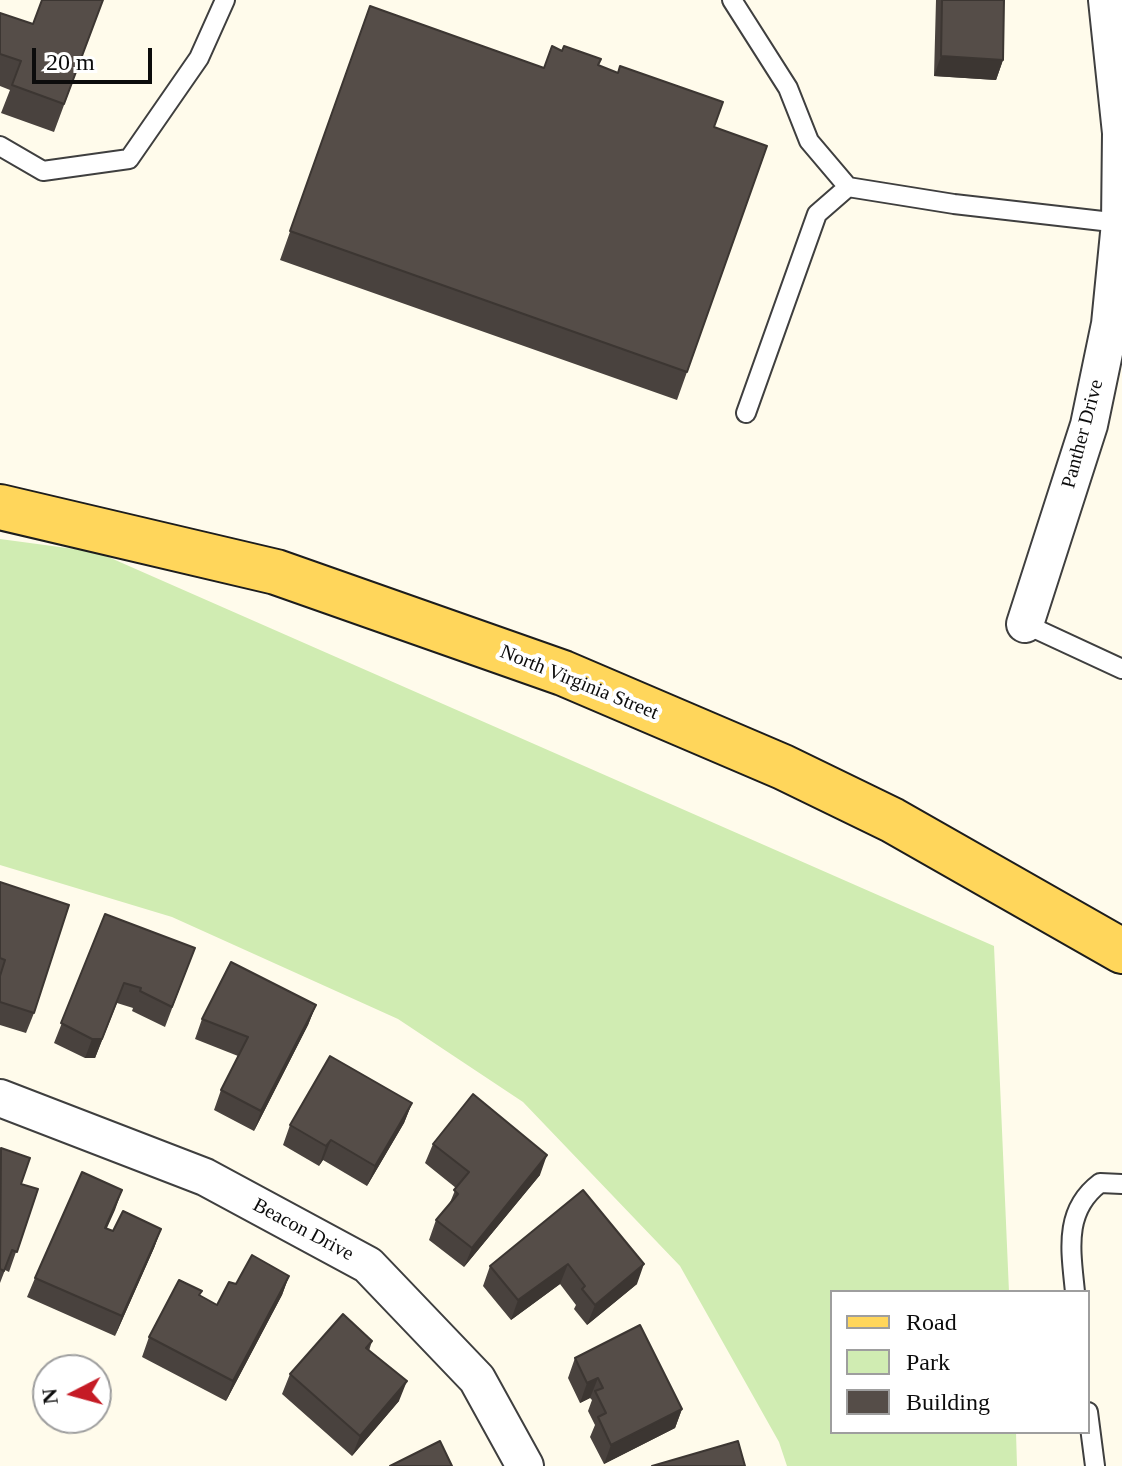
<!DOCTYPE html>
<style>
body{margin:0}
#map{position:relative;width:1122px;height:1466px;overflow:hidden;background:#fffbeb;font-family:"Times New Roman",serif}
canvas{display:block}
.legend{position:absolute;left:830px;top:1290px;width:260px;height:144px;box-sizing:border-box;background:#fff;border:2px solid #9e9e9e;margin:0;padding:10px 14px;list-style:none;font-size:24px;color:#0c0c0c}
.legend li{display:flex;align-items:center;gap:16px;height:40px}
.legend b{width:40px;border:2px solid #9e9e9e}
.north{position:absolute;left:32px;top:1354px;width:80px;height:80px;box-sizing:border-box;background:#fff;border:2px solid #9e9e9e;border-radius:50%;rotate:264deg;font-size:22px;font-weight:700;line-height:32px;text-align:center;color:#0c0c0c}
.north::after{content:'';display:block;margin:auto;width:28px;height:36px;background:#c51b25;clip-path:polygon(50% 0,100% 100%,50% 72%,0 100%)}
.scale{position:absolute;left:32px;top:48px;width:120px;height:36px;box-sizing:border-box;border:4px solid #0c0c0c;border-top:0;padding-left:10px;font-size:24px;line-height:28px;white-space:nowrap;color:#0c0c0c;-webkit-text-stroke:6px #fff;paint-order:stroke}
</style>
<div id="map">
<canvas width="1122" height="1466"></canvas>
<ul class="legend">
<li><b style="height:10px;background:#ffd65b"></b>Road</li>
<li><b style="height:22px;background:#d0ecb2"></b>Park</li>
<li><b style="height:22px;background:#554d48"></b>Building</li>
</ul>
<div class="north">N</div>
<div class="scale">20 m</div>
</div>
<script>
const ctx = document.querySelector('canvas').getContext('2d');
ctx.lineJoin = 'round';
function fillPath(path, color) {
  ctx.fillStyle = color;
  ctx.fill(path, 'evenodd');
}
function stroke(path, color, width, dash) {
  ctx.strokeStyle = color;
  ctx.lineWidth = width;
  ctx.lineCap = dash ? 'butt' : 'round';
  ctx.setLineDash(dash || []);
  ctx.stroke(path);
}
function drawText(font, color, halo, rows, align = 'center') {
  ctx.font = font + ' "Times New Roman",serif';
  ctx.lineWidth = 8;
  ctx.setLineDash([]);
  ctx.textBaseline = 'middle';
  ctx.strokeStyle = halo;
  ctx.fillStyle = color;
  for (const [text, x, y, turn = 0] of rows) {
    ctx.save();
    ctx.translate(x, y);
    ctx.rotate((+turn || 0) * Math.PI / 180);
    ctx.textAlign = isNaN(turn) ? turn : align;
    if (halo) ctx.strokeText(text, 0, 0);
    ctx.fillText(text, 0, 0);
    ctx.restore();
  }
}
fillPath(new Path2D(`
 M 0,539 L 97,552 L 994,946 L 1009,1292 L 832,1292 L 832,1432 L 1016,1432 L 1017,1466 L 787,1466 L 779,1442 L 680,1266 L 523,1102 L 398,1019 L 172,917 L 0,865 Z`), '#d0ecb2');
const lane = new Path2D(`
 M 732,0 L 788,88 L 809,141 L 848,187 L 954,204 L 1120,223
 M 0,146 L 43,171 L 129,159 L 199,58 L 225,0
 M 746,413 L 817,214 L 848,187
 M 1025,624 L 1122,669
 M 1075,1292 C 1071,1251 1063,1211 1100,1183 L 1122,1184
 M 1088,1412 L 1095,1466`);
const street = new Path2D(`
 M 1025,624 L 1089,425 L 1110,324 L 1120,223 L 1121,133 L 1107,0
 M 0,1098 L 205,1177 L 368,1265 L 477,1379 L 525,1466`);
const primary = new Path2D(`
 M 0,507 L 276,572 L 563,673 L 783,767 L 892,820 L 1122,951`);
stroke(lane, '#3f3f3f', 22);
stroke(street, '#3f3f3f', 40);
stroke(primary, '#1d1d1d', 48);
stroke(lane, '#fff', 18);
stroke(street, '#fff', 36);
stroke(primary, '#ffd65b', 44);
fillPath(new Path2D(`
 M 103,0 L 54,132 L 1,113 L 10,90 L 0,86 L 0,13 L 33,24 Z
 M 936,0 L 1004,0 L 1003,60 L 996,80 L 934,76 Z
 M 370,6 L 544,68 L 598,66 L 714,127 L 687,372 L 677,400 L 280,260 Z
 M 0,882 L 34,1013 L 26,1033 L 0,1025 Z
 M 105,914 L 195,948 L 165,1027 L 132,1011 L 133,1008 L 117,1003 L 95,1058 L 85,1058 L 54,1043 Z
 M 316,1005 L 308,1025 L 254,1131 L 214,1110 L 221,1090 L 238,1056 L 195,1039 L 202,1019 Z
 M 412,1103 L 404,1123 L 367,1186 L 323,1160 L 319,1166 L 283,1145 L 290,1125 Z
 M 433,1144 L 540,1175 L 464,1267 L 429,1240 L 436,1220 L 449,1205 L 456,1188 L 425,1163 Z
 M 0,1151 L 21,1184 L 38,1189 L 9,1272 L 5,1270 L 0,1283 Z
 M 122,1190 L 106,1228 L 113,1231 L 161,1229 L 154,1248 L 115,1336 L 27,1297 L 35,1278 Z
 M 583,1190 L 637,1284 L 587,1325 L 574,1309 L 576,1305 L 560,1284 L 511,1320 L 483,1286 L 490,1266 Z
 M 289,1276 L 282,1295 L 226,1401 L 142,1357 L 149,1337 L 200,1296 L 217,1305 L 236,1284 Z
 M 372,1341 L 369,1351 L 399,1401 L 352,1456 L 282,1394 L 290,1374 Z
 M 575,1358 L 682,1409 L 675,1428 L 604,1464 L 590,1437 L 595,1425 L 588,1411 L 592,1400 L 590,1398 L 580,1403 L 568,1378 Z`), '#49423e');
fillPath(new Path2D(`
 M 941,56 L 1003,60 L 996,80 L 934,76 Z
 M 124,983 L 95,1058 L 85,1058 L 92,1039 Z
 M 316,1005 L 308,1025 L 254,1131 L 261,1111 Z
 M 412,1103 L 404,1123 L 367,1186 L 375,1166 Z
 M 331,1140 L 323,1160 L 319,1166 L 326,1146 Z
 M 547,1155 L 540,1175 L 464,1267 L 472,1248 Z
 M 122,1190 L 115,1210 L 98,1248 L 105,1228 Z
 M 161,1229 L 154,1248 L 115,1336 L 122,1316 Z
 M 568,1264 L 560,1284 L 511,1320 L 518,1300 Z
 M 644,1264 L 637,1284 L 587,1325 L 595,1305 Z
 M 289,1276 L 282,1295 L 226,1401 L 233,1381 Z
 M 598,1378 L 590,1398 L 580,1403 L 587,1383 Z
 M 407,1381 L 399,1401 L 352,1456 L 360,1436 Z
 M 682,1409 L 675,1428 L 604,1464 L 611,1445 Z`), '#3c3632');
const building = new Path2D(`
 M 42,0 L 103,0 L 64,104 L 12,85 L 21,61 L 0,54 L 0,13 L 33,24 Z
 M 942,0 L 1004,0 L 1003,60 L 941,56 Z
 M 370,6 L 544,68 L 552,46 L 562,51 L 564,46 L 601,59 L 598,65 L 618,73 L 620,66 L 723,102 L 714,127 L 767,146 L 687,372 L 290,231 Z
 M 0,882 L 69,905 L 34,1013 L 0,1002 L 0,976 L 5,960 L 0,958 Z
 M 105,914 L 195,948 L 172,1007 L 140,991 L 141,988 L 124,983 L 102,1039 L 92,1039 L 61,1023 Z
 M 231,962 L 316,1005 L 261,1111 L 221,1090 L 248,1037 L 202,1019 Z
 M 330,1056 L 412,1103 L 375,1166 L 331,1140 L 326,1146 L 290,1125 Z
 M 473,1094 L 547,1155 L 472,1248 L 436,1220 L 458,1194 L 454,1190 L 469,1172 L 433,1144 Z
 M 1,1148 L 30,1158 L 21,1184 L 38,1189 L 17,1252 L 12,1250 L 4,1271 L 0,1269 Z
 M 82,1172 L 122,1190 L 105,1228 L 113,1231 L 123,1211 L 161,1229 L 122,1316 L 35,1278 Z
 M 583,1190 L 644,1264 L 595,1305 L 582,1289 L 585,1286 L 568,1264 L 518,1300 L 490,1266 Z
 M 252,1255 L 289,1276 L 233,1381 L 149,1337 L 179,1280 L 202,1291 L 199,1295 L 217,1305 L 229,1282 L 236,1284 Z
 M 343,1314 L 372,1341 L 366,1348 L 407,1381 L 360,1436 L 290,1374 Z
 M 640,1325 L 682,1409 L 611,1445 L 598,1417 L 606,1413 L 595,1391 L 603,1388 L 598,1378 L 587,1383 L 575,1358 Z
 M 440,1441 L 452,1466 L 390,1466 Z
 M 738,1441 L 745,1466 L 652,1466 Z`);
fillPath(building, '#554d48');
stroke(building, '#3c3632', 2);
drawText('20px', '#0c0c0c', '#fff', [
 ["Panther Drive",1083,434,-75],
 ["North Virginia Street",579,683,22],
 ["Beacon Drive",303,1230,28]
]);
</script>
